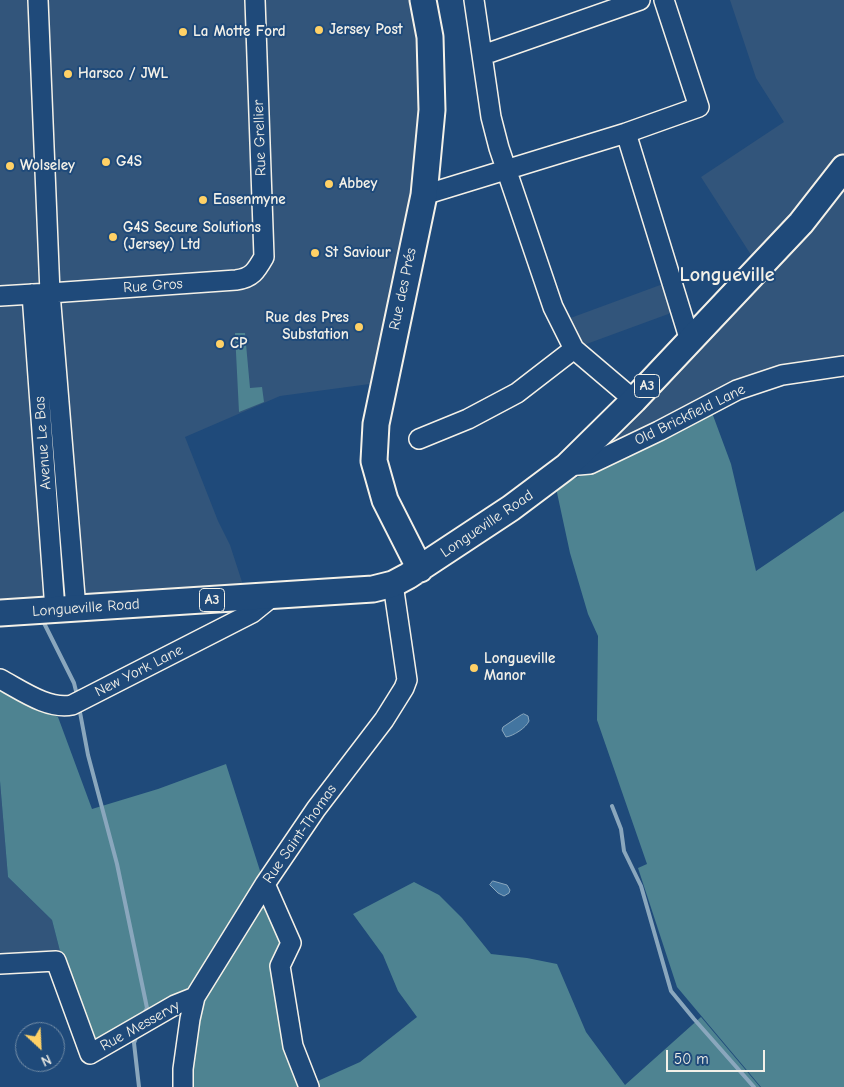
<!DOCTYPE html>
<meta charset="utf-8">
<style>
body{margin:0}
#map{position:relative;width:844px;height:1087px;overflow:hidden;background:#1f4a7a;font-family:"Comic Neue",sans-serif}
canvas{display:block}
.north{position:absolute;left:15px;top:1022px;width:50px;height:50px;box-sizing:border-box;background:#1f4a7a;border:1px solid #748da6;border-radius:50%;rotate:155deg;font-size:14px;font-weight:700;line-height:20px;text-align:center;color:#f4f1e8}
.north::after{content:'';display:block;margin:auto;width:18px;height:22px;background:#ffd166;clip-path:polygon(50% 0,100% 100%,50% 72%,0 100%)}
.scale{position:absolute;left:666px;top:1050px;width:99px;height:22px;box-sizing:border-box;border:2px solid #f4f1e8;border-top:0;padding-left:6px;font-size:15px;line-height:18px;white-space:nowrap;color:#f4f1e8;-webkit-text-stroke:4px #1f4a7a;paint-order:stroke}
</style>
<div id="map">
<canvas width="844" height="1087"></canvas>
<div class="north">N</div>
<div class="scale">50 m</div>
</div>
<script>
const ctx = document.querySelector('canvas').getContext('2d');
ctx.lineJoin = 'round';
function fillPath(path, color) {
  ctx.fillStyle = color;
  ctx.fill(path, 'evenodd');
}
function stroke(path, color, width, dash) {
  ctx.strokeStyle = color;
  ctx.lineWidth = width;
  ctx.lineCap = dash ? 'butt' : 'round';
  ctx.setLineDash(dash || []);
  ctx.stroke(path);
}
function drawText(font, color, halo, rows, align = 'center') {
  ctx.font = font + ' "Comic Neue",sans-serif';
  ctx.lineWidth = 4;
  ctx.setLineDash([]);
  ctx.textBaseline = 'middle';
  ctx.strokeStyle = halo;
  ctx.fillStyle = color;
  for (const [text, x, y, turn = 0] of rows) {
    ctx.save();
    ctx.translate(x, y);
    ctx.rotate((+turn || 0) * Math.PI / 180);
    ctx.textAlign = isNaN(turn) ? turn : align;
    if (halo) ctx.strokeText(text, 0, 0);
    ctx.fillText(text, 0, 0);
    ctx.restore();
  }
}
fillPath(new Path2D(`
 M 0,0 L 415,0 L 423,102 L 415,195 L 377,383 L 280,396 L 185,437 L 218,521 L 230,545 L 243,585 L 0,603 Z
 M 730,0 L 844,0 L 844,153 L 785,225 L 753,258 L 701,177 L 784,122 L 756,78 Z
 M 844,180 L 844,361 L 787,370 L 602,456 L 600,447 Z
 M 663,284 L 671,313 L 581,346 L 565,320 Z
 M 0,781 L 8,877 L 52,920 L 61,955 L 0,957 Z`), '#32557b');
fillPath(new Path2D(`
 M 235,333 L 245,333 L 250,388 L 262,387 L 264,402 L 239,412 Z
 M 711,410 L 731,464 L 756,571 L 844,511 L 844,1087 L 761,1087 L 677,987 L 638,868 L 647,864 L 597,720 L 598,636 L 588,614 L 570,553 L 556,488 Z
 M 0,686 L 58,717 L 92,809 L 158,789 L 226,764 L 262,877 L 193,987 L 92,1046 L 61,955 L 52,920 L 8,877 L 0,781 Z
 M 414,882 L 439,895 L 462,918 L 491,954 L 527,958 L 557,964 L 586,1032 L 625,1085 L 701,1017 L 760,1087 L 314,1087 L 311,1084 L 360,1062 L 417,1017 L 398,991 L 383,955 L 353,914 Z
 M 266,893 L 286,937 L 276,964 L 305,1087 L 190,1087 L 190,1064 L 204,996 Z`), '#4e8391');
const water = new Path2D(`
 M 524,714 L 528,716 L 529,721 C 526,728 513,736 506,737 L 502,730 L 503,727 L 521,715 Z
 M 493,881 L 507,885 L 510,890 L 509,893 L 504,896 L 498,893 L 490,885 Z`);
fillPath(water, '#4375a0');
stroke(water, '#8aa7bd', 1);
stroke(new Path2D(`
 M 44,623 L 74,683 L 77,695
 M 79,707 L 88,755 L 117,864 L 147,1008 L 144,1014
 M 612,806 L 621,829 L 624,851 L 641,886 L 671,991 L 694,1019 L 754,1087
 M 137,1035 L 134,1043 L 139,1087`), '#8aa7bd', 4);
const minor = new Path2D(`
 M 474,0 L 491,117 L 499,148 L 553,307 L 574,349 L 634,400
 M 664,0 L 699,107 L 626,133 L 690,341
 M 483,55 L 640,0
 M 424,195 L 626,133
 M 32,294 L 55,610
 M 0,296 L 50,293 L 38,0
 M 419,439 L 468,419 L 517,393 L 574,349
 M 567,466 L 590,464 L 659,431 L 737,390 L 782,375 L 844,366
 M 76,609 L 50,293 L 236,280 C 252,278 256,271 264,257 L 255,0
 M 0,679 C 21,690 48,710 72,705 L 252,613 L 273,596
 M 265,884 L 291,943 L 280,966 L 293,1046 L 309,1087
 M 0,964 L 56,961 L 90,1054 L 175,1005 L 195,997
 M 183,1087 L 183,1069 L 190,1019 L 195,997 L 265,884 L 316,809 L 384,720 L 404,688 L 407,680 L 393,584`);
const major = new Path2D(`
 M 420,569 L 385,500 L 374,461 L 376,424 L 424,195 L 432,110 L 430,37 L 423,0
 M 0,613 L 373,589 L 393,584 L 408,576 L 511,508 L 567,466 L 634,400 L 801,223 L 844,168`);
stroke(minor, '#f4f1e8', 22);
stroke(major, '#f4f1e8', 29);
stroke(minor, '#1f4a7a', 19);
stroke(major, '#1f4a7a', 25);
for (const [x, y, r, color] of [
 [319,30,5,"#ffd166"],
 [183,32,5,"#ffd166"],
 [68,74,5,"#ffd166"],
 [106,162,5,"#ffd166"],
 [10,166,5,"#ffd166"],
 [329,184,5,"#ffd166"],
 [203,200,5,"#ffd166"],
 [113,237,5,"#ffd166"],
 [315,253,5,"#ffd166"],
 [359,327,5,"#ffd166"],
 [220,344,5,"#ffd166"],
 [474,668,5,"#ffd166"]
]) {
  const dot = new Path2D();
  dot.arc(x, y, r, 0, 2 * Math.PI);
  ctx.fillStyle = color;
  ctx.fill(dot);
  stroke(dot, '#1f4a7a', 2);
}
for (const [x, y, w] of [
 [647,386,25],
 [212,600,25]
]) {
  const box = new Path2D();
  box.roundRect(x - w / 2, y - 11.5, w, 23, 4);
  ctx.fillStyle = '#1f4a7a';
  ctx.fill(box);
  stroke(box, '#f4f1e8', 1);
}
drawText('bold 14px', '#f4f1e8', null, [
 ["A3",647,386],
 ["A3",212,600]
]);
drawText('bold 15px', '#f4f1e8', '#1f4a7a', [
 ["Jersey Post",329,30],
 ["La Motte Ford",193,32],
 ["Harsco / JWL",78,74],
 ["G4S",116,162],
 ["Wolseley",20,166],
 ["Abbey",339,184],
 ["Easenmyne",213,200],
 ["G4S Secure Solutions",123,228],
 ["(Jersey) Ltd",123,245],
 ["St Saviour",325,253],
 ["Rue des Pres",349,318,"right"],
 ["Substation",349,335,"right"],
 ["CP",230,344],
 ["Longueville",484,659],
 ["Manor",484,676]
], 'left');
drawText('15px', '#f4f1e8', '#1f4a7a', [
 ["Rue Grellier",260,138,-92],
 ["Rue Gros",153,286,-4],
 ["Rue des Prés",403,289,-78],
 ["Old Brickfield Lane",690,415,-26],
 ["Avenue Le Bas",43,443,-94],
 ["Longueville Road",487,524,-34],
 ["Longueville Road",86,608,-4],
 ["New York Lane",139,671,-27],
 ["Rue Saint-Thomas",300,834,-55],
 ["Rue Messervy",140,1026,-29]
]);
drawText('bold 20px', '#f4f1e8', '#1f4a7a', [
 ["Longueville",727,275]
]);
</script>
